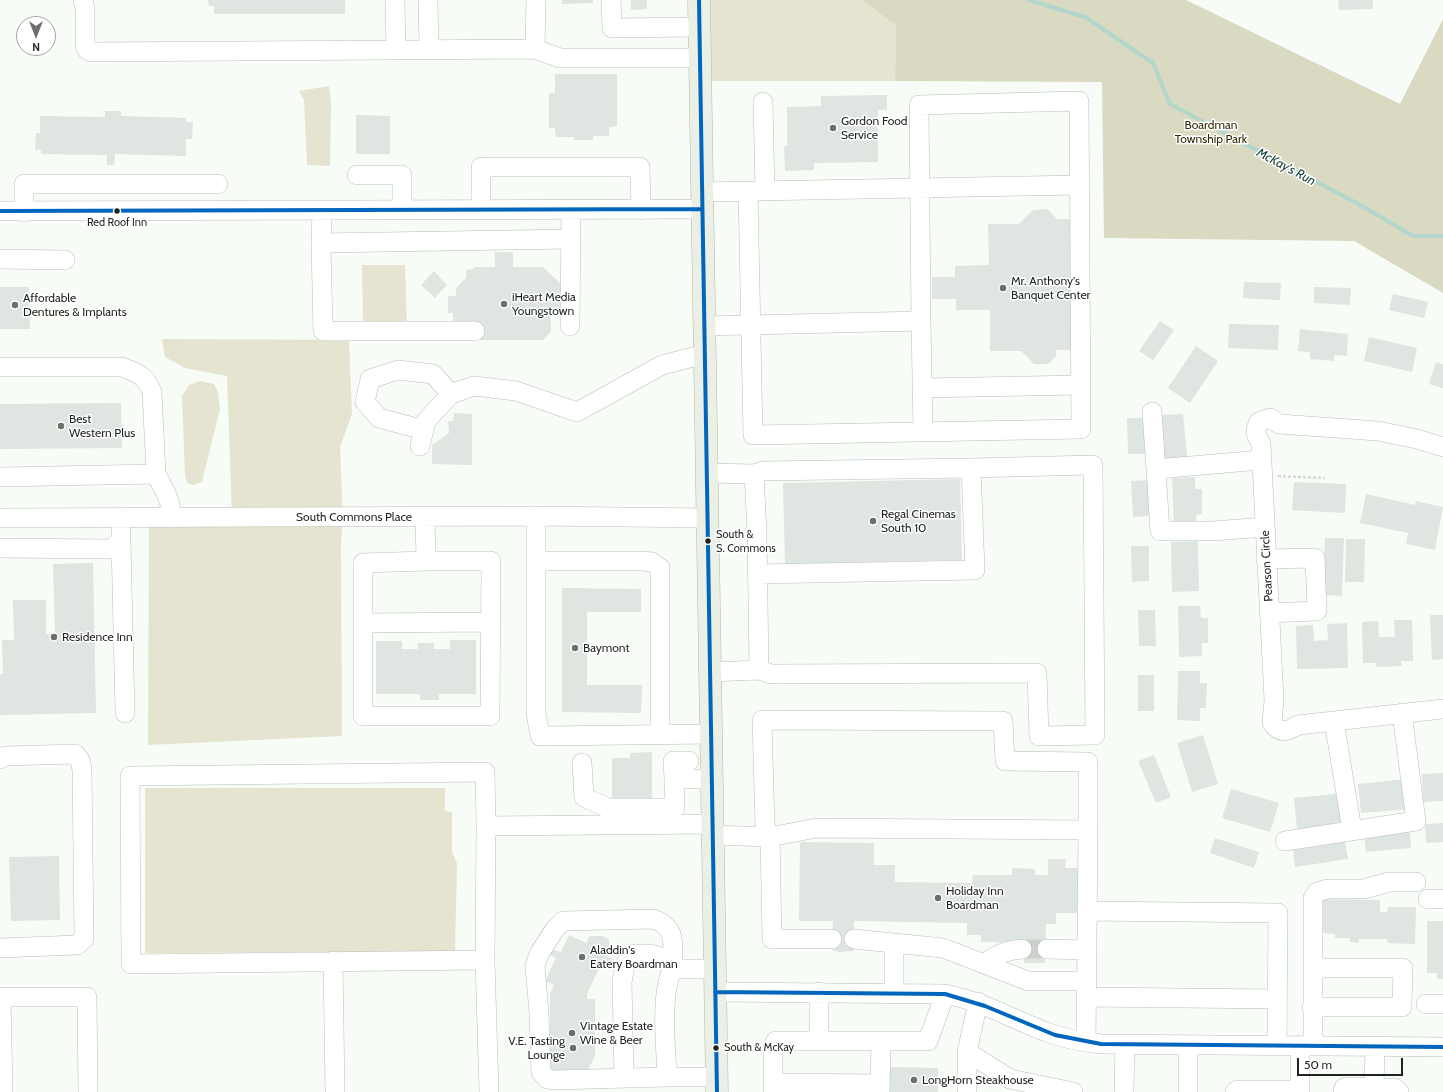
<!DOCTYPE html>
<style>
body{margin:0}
#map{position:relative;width:1443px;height:1092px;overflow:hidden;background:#f7fcf6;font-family:Cabin,sans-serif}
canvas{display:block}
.north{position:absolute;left:16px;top:16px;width:40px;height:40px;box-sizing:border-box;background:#fff;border:1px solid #a5a7a5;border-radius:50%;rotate:180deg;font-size:11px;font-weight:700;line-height:16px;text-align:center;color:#1f241e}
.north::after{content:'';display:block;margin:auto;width:14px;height:18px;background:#6b706a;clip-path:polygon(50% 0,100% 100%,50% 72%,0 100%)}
.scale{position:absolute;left:1297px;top:1058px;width:106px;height:18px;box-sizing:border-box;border:2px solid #1f241e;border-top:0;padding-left:5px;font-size:12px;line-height:14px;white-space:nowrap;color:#1f241e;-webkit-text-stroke:3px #fff;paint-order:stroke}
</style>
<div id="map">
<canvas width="1443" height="1092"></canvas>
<div class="north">N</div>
<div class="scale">50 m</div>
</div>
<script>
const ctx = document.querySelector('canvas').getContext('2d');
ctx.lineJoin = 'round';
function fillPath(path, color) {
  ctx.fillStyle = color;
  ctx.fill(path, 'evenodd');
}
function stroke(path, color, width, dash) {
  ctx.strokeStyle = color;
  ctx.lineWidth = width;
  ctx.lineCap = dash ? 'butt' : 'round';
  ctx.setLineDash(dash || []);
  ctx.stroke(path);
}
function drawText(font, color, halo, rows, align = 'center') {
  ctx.font = font + ' Cabin,sans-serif';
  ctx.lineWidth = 3;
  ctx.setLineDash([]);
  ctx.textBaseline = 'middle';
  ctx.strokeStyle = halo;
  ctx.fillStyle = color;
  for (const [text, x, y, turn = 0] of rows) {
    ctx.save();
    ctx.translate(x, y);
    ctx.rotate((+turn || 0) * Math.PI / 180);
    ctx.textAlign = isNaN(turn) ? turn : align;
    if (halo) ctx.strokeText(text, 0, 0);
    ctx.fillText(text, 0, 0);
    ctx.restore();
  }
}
fillPath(new Path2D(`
 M 699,0 L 862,0 L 896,26 L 895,81 L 700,81 Z
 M 329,86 L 331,104 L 330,166 L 307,165 L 304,100 L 299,91 Z
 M 362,265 L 405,265 L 407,325 L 363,326 Z
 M 162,339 L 349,340 L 352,414 L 340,447 L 343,517 L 341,544 L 342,736 L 148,745 L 149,518 L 232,517 L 227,376 L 185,368 L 165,357 Z
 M 200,381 L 214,384 L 218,392 L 220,409 L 202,482 L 193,485 L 187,483 L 185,475 L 182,396 L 189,385 Z
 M 145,788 L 445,788 L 445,811 L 452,812 L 452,852 L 457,863 L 455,952 L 145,953 Z`), '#e5e4d1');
fillPath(new Path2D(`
 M 862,0 L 1186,0 L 1400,104 L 1443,19 L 1443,293 L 1354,241 L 1104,238 L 1102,82 L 895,81 L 896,26 Z`), '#dad9c1');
stroke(new Path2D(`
 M 1029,0 L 1085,17 L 1153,63 L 1170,104 L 1362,206 L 1413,236 L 1443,236`), '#b2d5cc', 4);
fillPath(new Path2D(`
 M 208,0 L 345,0 L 345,14 L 214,14 L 214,6 L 209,6 Z
 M 562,0 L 593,0 L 593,3 L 562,4 Z
 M 631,0 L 647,0 L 647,9 L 631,10 Z
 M 1338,0 L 1373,0 L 1373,9 L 1339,10 Z
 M 555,74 L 617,74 L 617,126 L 609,127 L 609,136 L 593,136 L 593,140 L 574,140 L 574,137 L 556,137 L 555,128 L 549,128 L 549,93 L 555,93 Z
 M 887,95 L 887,110 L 878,110 L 878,162 L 814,163 L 814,170 L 785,171 L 784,146 L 787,146 L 787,107 L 821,106 L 821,96 Z
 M 105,111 L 121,111 L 121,116 L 186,118 L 186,122 L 193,122 L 192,139 L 186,139 L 186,156 L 115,154 L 114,165 L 107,165 L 107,155 L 41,154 L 41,150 L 35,150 L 36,133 L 40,133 L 40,116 L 105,117 Z
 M 356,115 L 390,116 L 390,154 L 356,154 Z
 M 1047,209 L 1057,219 L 1068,219 L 1073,223 L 1074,350 L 1056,350 L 1056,356 L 1049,364 L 1034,364 L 1021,351 L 990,351 L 990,310 L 956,310 L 956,299 L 932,299 L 932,277 L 955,277 L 955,266 L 989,265 L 988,224 L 1019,224 L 1033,210 Z
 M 495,252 L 513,252 L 513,267 L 543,267 L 560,283 L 561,313 L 551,313 L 551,332 L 543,340 L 475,340 L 475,321 L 470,321 L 470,324 L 453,324 L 453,313 L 448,313 L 448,296 L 456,296 L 456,288 L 466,278 L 466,270 L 474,269 L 474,267 L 495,267 Z
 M 434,271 L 447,285 L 435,298 L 421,285 Z
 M 1244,282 L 1281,283 L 1280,300 L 1243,298 Z
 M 0,287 L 29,287 L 30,329 L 0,329 Z
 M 1314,287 L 1351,288 L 1350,305 L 1314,303 Z
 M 1393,294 L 1428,302 L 1424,318 L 1389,310 Z
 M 1160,321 L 1174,330 L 1153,360 L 1139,351 Z
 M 1229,324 L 1279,325 L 1278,350 L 1228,348 Z
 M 1300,329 L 1348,334 L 1347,356 L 1334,355 L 1334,361 L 1310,359 L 1310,352 L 1298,351 Z
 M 1369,337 L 1417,348 L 1412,372 L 1364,361 Z
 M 1196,346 L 1218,361 L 1190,403 L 1168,388 Z
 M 1436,362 L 1443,364 L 1443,388 L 1429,384 Z
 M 121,403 L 122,448 L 0,449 L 0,404 Z
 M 454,413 L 472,414 L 472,465 L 432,464 L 432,445 L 449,433 L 448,421 L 453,421 Z
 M 1183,414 L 1188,464 L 1165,465 L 1162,415 Z
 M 1127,418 L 1144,418 L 1145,454 L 1128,454 Z
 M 1195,477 L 1195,489 L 1202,489 L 1202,514 L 1196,515 L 1197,526 L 1174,527 L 1172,478 Z
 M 960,479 L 962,560 L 785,564 L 783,483 Z
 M 1149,480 L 1150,516 L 1133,517 L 1131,481 Z
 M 1294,482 L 1346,484 L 1345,513 L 1292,510 Z
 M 1366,494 L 1415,505 L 1416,501 L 1443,507 L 1435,550 L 1406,544 L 1408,533 L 1360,523 Z
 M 1325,538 L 1344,538 L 1342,596 L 1323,595 Z
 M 1346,539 L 1365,539 L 1364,582 L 1345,582 Z
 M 1198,541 L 1199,591 L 1172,592 L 1171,542 Z
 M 1131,546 L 1149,546 L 1149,581 L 1132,582 Z
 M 93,563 L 96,713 L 0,715 L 0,674 L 3,674 L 2,640 L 14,640 L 13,600 L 46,600 L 46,634 L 55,634 L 53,564 Z
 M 562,588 L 641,589 L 641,612 L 587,612 L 587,685 L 642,685 L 641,713 L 562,712 Z
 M 1178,606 L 1200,606 L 1201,618 L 1208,618 L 1208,643 L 1202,643 L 1202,656 L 1179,657 Z
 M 1138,610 L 1155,610 L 1156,646 L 1139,646 Z
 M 1430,615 L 1443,615 L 1443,659 L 1432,660 Z
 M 1394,620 L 1412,620 L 1413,661 L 1401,661 L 1402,666 L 1376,667 L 1376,663 L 1363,663 L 1362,622 L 1378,621 L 1379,637 L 1395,637 Z
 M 1347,623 L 1348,668 L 1297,669 L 1296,626 L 1313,625 L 1314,641 L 1328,640 L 1327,624 Z
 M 450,640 L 476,640 L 476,694 L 439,694 L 439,700 L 420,700 L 420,694 L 376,694 L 376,641 L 402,641 L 402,649 L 418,649 L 418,643 L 434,643 L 434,649 L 450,649 Z
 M 1178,671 L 1200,671 L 1200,683 L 1207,683 L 1206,708 L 1200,708 L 1200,721 L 1177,720 Z
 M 1138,675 L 1154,675 L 1154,711 L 1138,711 Z
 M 1203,735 L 1218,784 L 1192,792 L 1177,743 Z
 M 652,752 L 652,800 L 612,801 L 612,758 L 630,758 L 630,753 Z
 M 1154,755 L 1171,797 L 1156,803 L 1138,761 Z
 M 1443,773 L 1443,801 L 1423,802 L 1422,774 Z
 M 1408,779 L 1411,809 L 1361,813 L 1358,784 Z
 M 1231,789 L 1279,803 L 1270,832 L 1222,818 Z
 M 1344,793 L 1347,822 L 1333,823 L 1333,826 L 1297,829 L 1294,798 Z
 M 1443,823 L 1443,842 L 1426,843 L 1425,824 Z
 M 1410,831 L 1411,848 L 1366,852 L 1364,835 Z
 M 1215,838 L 1259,852 L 1254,868 L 1210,853 Z
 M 800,842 L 874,843 L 874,865 L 895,865 L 895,882 L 972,883 L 973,875 L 1012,875 L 1012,868 L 1035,869 L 1035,875 L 1048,875 L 1048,859 L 1066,859 L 1065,868 L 1078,868 L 1077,913 L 1056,913 L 1056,924 L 1046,924 L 1045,963 L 1024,963 L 1024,943 L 981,942 L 981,935 L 967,935 L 967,923 L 854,921 L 854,951 L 839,952 L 832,950 L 833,921 L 799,921 Z
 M 1345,842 L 1348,859 L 1295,867 L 1293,850 Z
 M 59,856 L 60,920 L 11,921 L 9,857 Z
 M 1323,899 L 1380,900 L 1380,912 L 1387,912 L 1388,907 L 1416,907 L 1415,944 L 1387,943 L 1387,939 L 1359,939 L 1359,943 L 1350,942 L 1350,938 L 1335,938 L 1335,934 L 1323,933 Z
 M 1427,921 L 1443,921 L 1443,979 L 1437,979 L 1437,973 L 1427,973 Z
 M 569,935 L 586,943 L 590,936 L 602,936 L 609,939 L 609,952 L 607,956 L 618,962 L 614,968 L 602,962 L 587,994 L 587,999 L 595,999 L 595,1056 L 588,1070 L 550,1070 L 550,994 L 554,985 L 545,981 L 556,958 L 549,954 L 549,949 L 561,952 Z
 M 889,1067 L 938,1068 L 938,1092 L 889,1092 Z`), '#dfe5e0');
stroke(new Path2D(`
 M 1022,949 L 1047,949`), '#ccd1cb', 19, [19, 10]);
const minor = new Path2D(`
 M 83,0 L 85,9 L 85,45 L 87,50 L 91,52 L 535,49 L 560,58 L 700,58
 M 395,0 L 396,50
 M 428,0 L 429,50
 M 611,0 L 612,28 L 699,27
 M 535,49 L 536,0
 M 763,102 L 765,191
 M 357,175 L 402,175 L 402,210
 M 748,191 L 753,435 L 1081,429 L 1079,101 L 919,105 L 921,321
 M 702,192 L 1079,185
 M 322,210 L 321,243 L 571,239
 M 481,210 L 481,167 L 640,167 L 641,210
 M 0,211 L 702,209
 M 24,212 L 24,184 L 218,184
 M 321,243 L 323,331 L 475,331
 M 0,259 L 65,260
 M 570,326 L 571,210
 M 705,326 L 921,321 L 923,432
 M 0,367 L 122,367 C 139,374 145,375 152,392 L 156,474 L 166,493 L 170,504 L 170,518
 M 922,388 L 1081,385
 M 1152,412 L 1156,469 L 1261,460
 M 424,430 L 379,418 L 365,402 L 370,379 L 398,370 L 433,374 L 451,394
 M 420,446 L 426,421 L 451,394 L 474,386 L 516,391 L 577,412 L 662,365 L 705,354
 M 1443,447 L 1417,439 L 1378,431 L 1279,424 L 1270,418 L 1259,422 C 1254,431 1256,435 1261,444 L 1274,700 L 1272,723 C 1280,734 1287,732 1298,725 L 1443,709
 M 1156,469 L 1160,531 L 1213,531 L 1265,527
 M 707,473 L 754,474 L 757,532 L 759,670 L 710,672
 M 754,474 L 763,471 L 971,468 L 975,570 L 757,574
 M 0,477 L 156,474
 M 536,516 L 536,713 L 540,736 L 712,734
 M 425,517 L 426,561 L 363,563 L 363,716 L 490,716 L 491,561 L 426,561
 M 0,518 L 536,516 L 708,518
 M 121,541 L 125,713
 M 0,548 L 111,549 L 121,541 L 121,531
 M 1266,559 L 1315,558 L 1317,611 L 1269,613
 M 536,561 L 642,561 L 652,562 L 660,568 L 660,734
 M 363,623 L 491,622
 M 759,670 L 771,674 L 1037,673 L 1039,736 L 1095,735 L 1093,465 L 971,468
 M 1334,721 L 1352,830
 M 0,759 L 5,756 L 75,754 L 80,760 L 82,770 L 84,939 L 77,945 L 0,948
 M 689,761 L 673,761 L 674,779 L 712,779
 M 582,763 L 584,797 L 608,808 L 675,808 L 674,779
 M 486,826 L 485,772 L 130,776 L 131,964 L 485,960 L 486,826 L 713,824
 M 713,835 L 770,837 L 816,828 L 1088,830 L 1086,1042
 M 1285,841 L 1416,821 L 1402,713
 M 1428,899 L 1443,899
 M 1088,911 L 1278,913 L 1277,1046
 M 832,939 L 772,939 L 770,837 L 765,826 L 762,720 L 1003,721 L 1005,761 L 1088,762 L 1088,830
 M 854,939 L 943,948 L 1028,981 L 1087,981
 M 1047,949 L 1087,950
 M 485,960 L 489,1092
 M 333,961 L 335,1092
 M 984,964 C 996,955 1006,950 1022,949
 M 1313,968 L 1313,898 L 1317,892 L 1327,889 L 1364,889 L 1389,882 L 1416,882
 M 715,969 L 672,969 C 660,997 666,1046 667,1077 L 717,1077
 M 715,992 L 945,994 C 982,1001 1014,1020 1049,1033 C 1066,1039 1083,1042 1101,1044 L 1443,1047
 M 819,992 L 819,1041
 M 894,993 L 894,943
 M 0,997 L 87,997 L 88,1092
 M 1,997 L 3,1092
 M 1087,997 L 1277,999
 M 1426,1004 L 1443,1004
 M 1312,1007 L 1402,1007 L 1403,968 L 1313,968 L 1313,1046
 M 1188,1045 L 1188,1092
 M 1300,1046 L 1300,1092
 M 967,1052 L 1010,1079 L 1073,1092
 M 667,1077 L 553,1080 L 547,1079 L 541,1072 L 539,1013 L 535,966 L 539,954 L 555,929 L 563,921 L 653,919 C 678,927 673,947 672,969
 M 624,1078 L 622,982 L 625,965 L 632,954 L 650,954 L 672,960
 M 773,1083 L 880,1084
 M 1374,1087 L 1375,1046
 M 773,1092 L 773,1046 L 776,1041 L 928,1041 L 945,994
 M 880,1092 L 881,1041
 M 967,1092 L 967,1052 L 978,1002
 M 1124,1092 L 1125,1044
 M 1235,1092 L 1237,1090 L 1300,1090
 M 1343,1092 L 1344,1088 L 1347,1087 L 1395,1088 L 1399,1092`);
const major = new Path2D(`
 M 699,0 L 717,1092`);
stroke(minor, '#b9beb8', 20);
stroke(major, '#b2b8a6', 23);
stroke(new Path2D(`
 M 1278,476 L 1325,478`), '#d7d8d7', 2.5, [3, 2]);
stroke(minor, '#fefffe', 19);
stroke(major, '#ecefe6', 22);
stroke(new Path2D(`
 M 699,0 L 717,1092
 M 0,211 L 702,209
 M 715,992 L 945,994 L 985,1006 L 1055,1035 L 1101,1044 L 1443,1047`), '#0065bd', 4);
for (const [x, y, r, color] of [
 [833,128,4,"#6b706a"],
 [117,211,3.5,"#1f241e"],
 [1003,288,4,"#6b706a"],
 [504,304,4,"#6b706a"],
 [15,305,4,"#6b706a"],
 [61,426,4,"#6b706a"],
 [873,521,4,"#6b706a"],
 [708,541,3.5,"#1f241e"],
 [54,637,4,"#6b706a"],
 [575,648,4,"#6b706a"],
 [938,898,4,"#6b706a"],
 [582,957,4,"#6b706a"],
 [572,1033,4,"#6b706a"],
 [573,1048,4,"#6b706a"],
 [716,1048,3.5,"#1f241e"],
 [914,1080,4,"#6b706a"]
]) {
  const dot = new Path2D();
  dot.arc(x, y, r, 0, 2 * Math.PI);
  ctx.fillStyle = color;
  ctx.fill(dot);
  stroke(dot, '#fff', 1.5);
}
drawText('11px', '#1f241e', '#fff', [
 ["Red Roof Inn",117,223,"center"],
 ["South &",716,535],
 ["S. Commons",716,549],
 ["South & McKay",724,1048]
], 'left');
drawText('12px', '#1f241e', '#fff', [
 ["Gordon Food",841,121],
 ["Service",841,135],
 ["Mr. Anthony's",1011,281],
 ["Banquet Center",1011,295],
 ["iHeart Media",512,297],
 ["Youngstown",512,311],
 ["Affordable",23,298],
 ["Dentures & Implants",23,312],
 ["Best",69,419],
 ["Western Plus",69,433],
 ["Regal Cinemas",881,514],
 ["South 10",881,528],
 ["Residence Inn",62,637],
 ["Baymont",583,648],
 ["Holiday Inn",946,891],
 ["Boardman",946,905],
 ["Aladdin's",590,950],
 ["Eatery Boardman",590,964],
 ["Vintage Estate",580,1026],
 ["Wine & Beer",580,1040],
 ["V.E. Tasting",565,1041,"right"],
 ["Lounge",565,1055,"right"],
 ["LongHorn Steakhouse",922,1080]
], 'left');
drawText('12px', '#332d0c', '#fff', [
 ["Boardman",1211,125],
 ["Township Park",1211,139]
]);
drawText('12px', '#1f241e', '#fff', [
 ["South Commons Place",354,517],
 ["Pearson Circle",1267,566,-93]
]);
drawText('italic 13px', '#133f37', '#fff', [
 ["McKay's Run",1286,167,28]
]);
</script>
